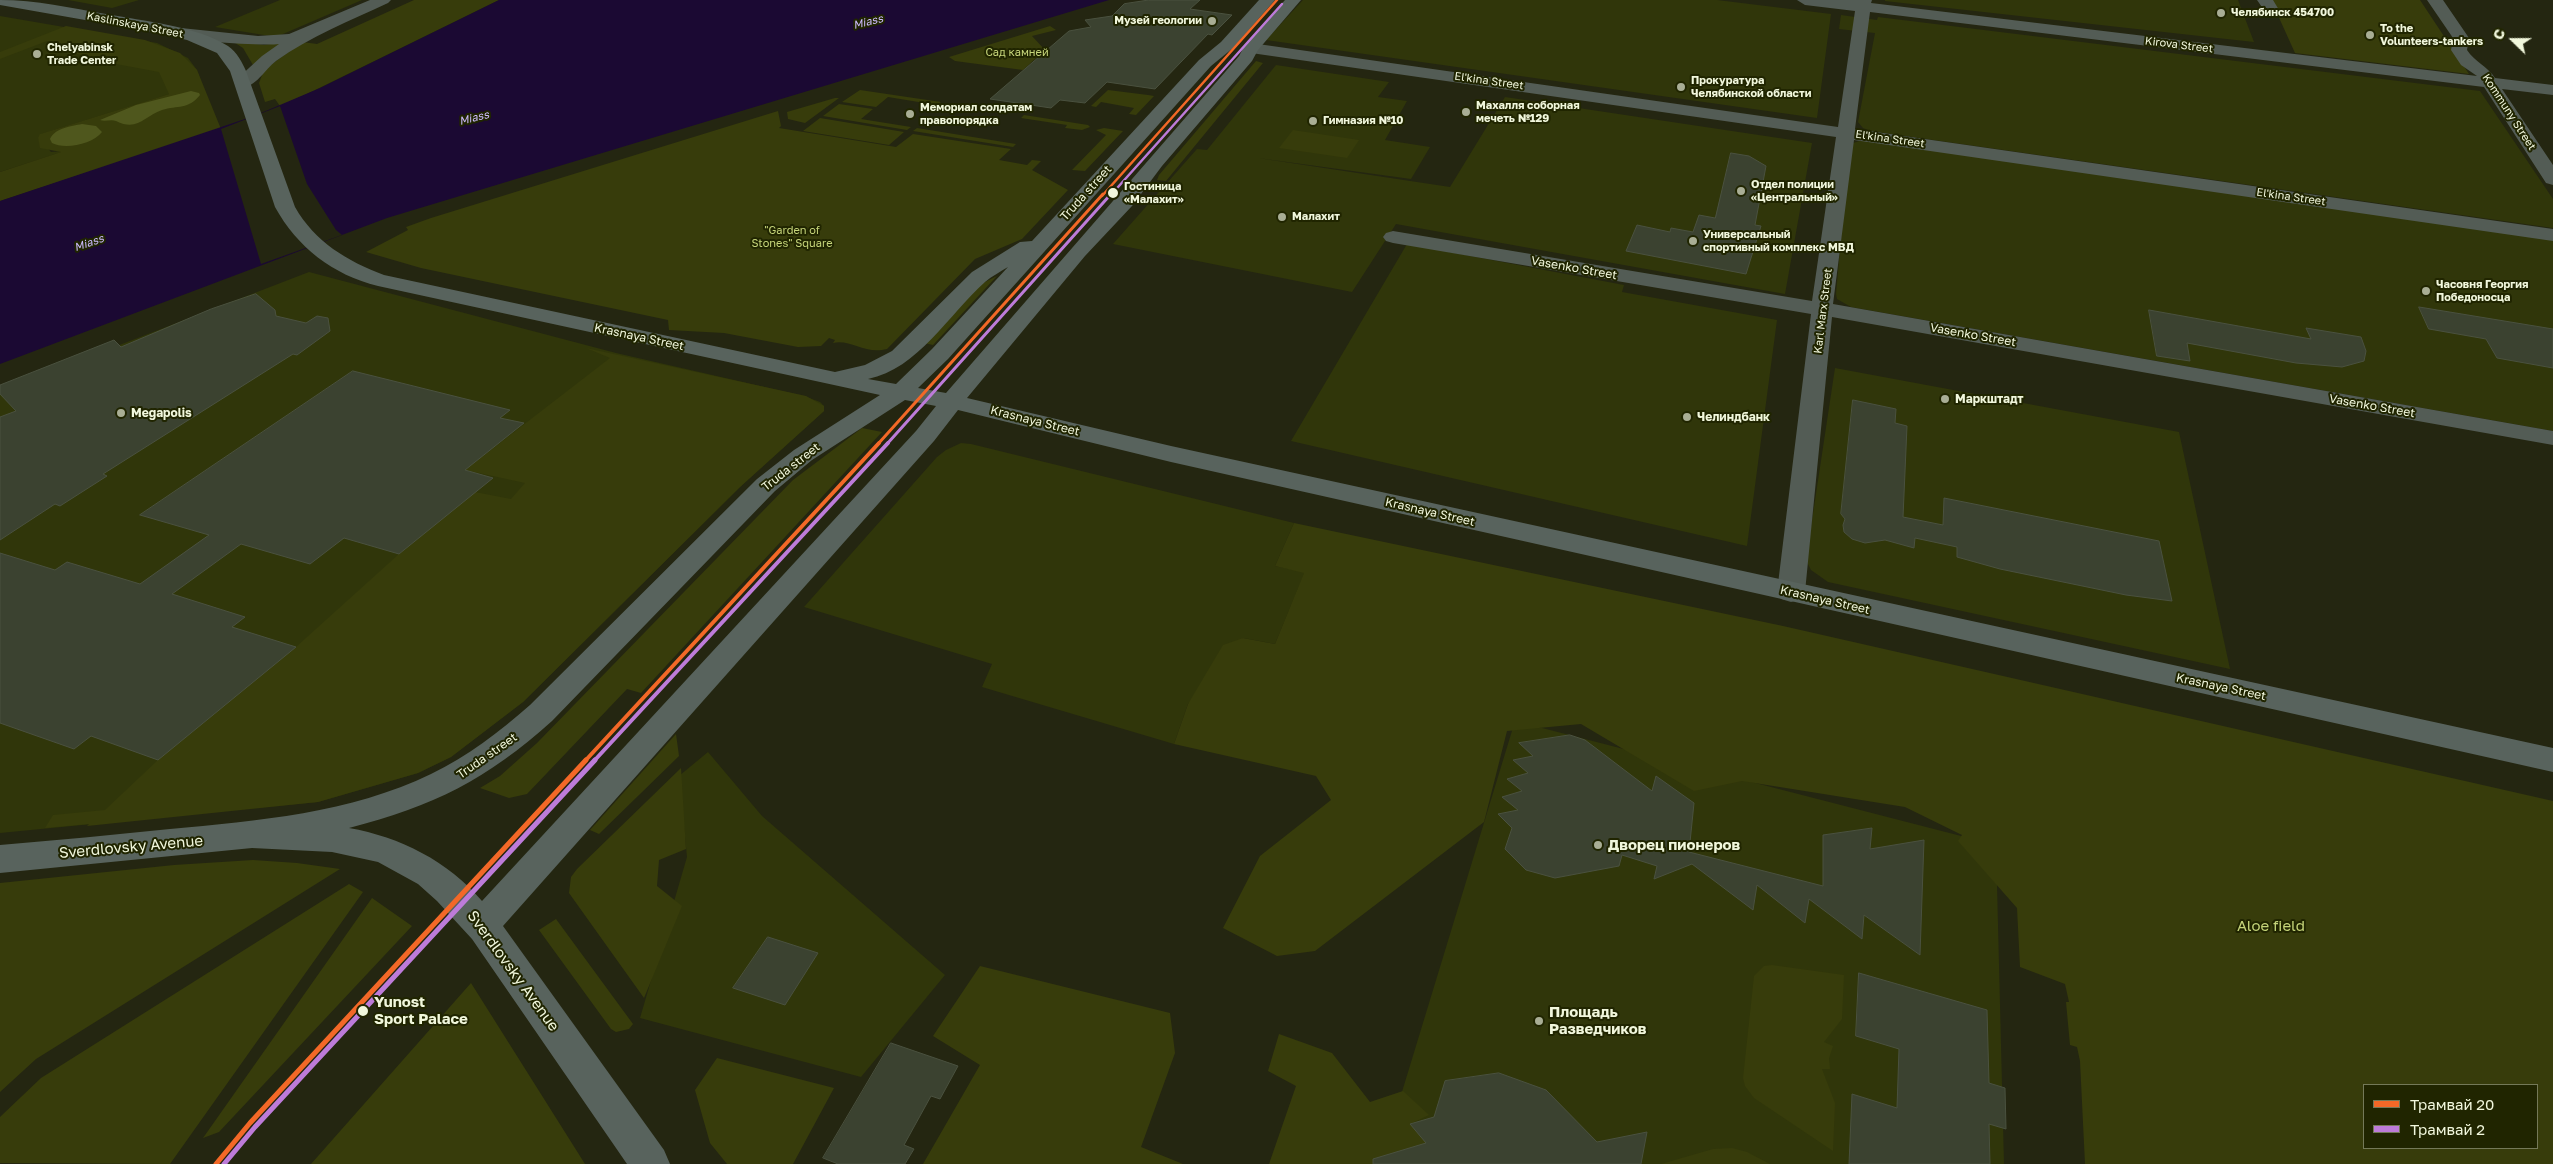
<!DOCTYPE html>
<meta charset="utf-8">
<style>
body{margin:0}
#map{position:relative;width:2553px;height:1164px;overflow:hidden;background:#242611;font-family:"Golos Text",sans-serif}
canvas{display:block}
.legend{position:absolute;left:2363px;top:1084px;width:175px;height:65px;box-sizing:border-box;background:#202500;border:1px solid #747958;margin:0;padding:6px 9px;list-style:none;font-size:15px;color:#f1f7dc}
.legend li{display:flex;align-items:center;gap:10px;height:25px}
.legend b{width:25px;border:1px solid #747958}
.north{position:absolute;left:2488px;top:15px;width:50px;height:50px;-webkit-text-stroke:4px #202500;paint-order:stroke;rotate:292deg;font-size:14px;font-weight:700;line-height:20px;text-align:center;color:#f1f7dc}
.north::after{content:'';display:block;margin:auto;width:18px;height:22px;background:#f1f7dc;clip-path:polygon(50% 0,100% 100%,50% 72%,0 100%)}
</style>
<div id="map">
<canvas width="2553" height="1164"></canvas>
<ul class="legend">
<li><b style="height:6px;background:#f36827"></b>Трамвай 20</li>
<li><b style="height:6px;background:#bd7bd9"></b>Трамвай 2</li>
</ul>
<div class="north">С</div>
</div>
<script>
const ctx = document.querySelector('canvas').getContext('2d');
ctx.lineJoin = 'round';
function fillPath(path, color) {
  ctx.fillStyle = color;
  ctx.fill(path, 'evenodd');
}
function stroke(path, color, width, dash) {
  ctx.strokeStyle = color;
  ctx.lineWidth = width;
  ctx.lineCap = dash ? 'butt' : 'round';
  ctx.setLineDash(dash || []);
  ctx.stroke(path);
}
function drawText(font, color, halo, rows, align = 'center') {
  ctx.font = font + ' "Golos Text",sans-serif';
  ctx.lineWidth = 4;
  ctx.setLineDash([]);
  ctx.textBaseline = 'middle';
  ctx.strokeStyle = halo;
  ctx.fillStyle = color;
  for (const [text, x, y, turn = 0] of rows) {
    ctx.save();
    ctx.translate(x, y);
    ctx.rotate((+turn || 0) * Math.PI / 180);
    ctx.textAlign = isNaN(turn) ? turn : align;
    if (halo) ctx.strokeText(text, 0, 0);
    ctx.fillText(text, 0, 0);
    ctx.restore();
  }
}
fillPath(new Path2D(`
 M 68,0 L 139,0 L 112,8 Z
 M 280,0 L 362,0 L 276,37 L 215,27 Z
 M 1303,0 L 1717,0 L 1831,14 L 1817,118 L 1266,40 Z
 M 2238,0 L 2254,42 L 1885,1 L 1885,0 Z
 M 1841,15 L 1877,20 L 1878,17 L 2480,91 L 2553,199 L 2553,228 L 1870,131 L 1863,128 L 1858,122 L 1875,33 L 1839,29 Z
 M 0,16 L 157,43 L 188,58 L 197,70 L 202,84 L 41,134 L 38,137 L 51,152 L 65,151 L 0,172 Z
 M 1276,65 L 1389,82 L 1378,97 L 1407,101 L 1385,140 L 1430,147 L 1411,179 L 1258,158 L 1450,187 L 1505,97 L 1812,143 L 1785,294 L 1396,224 L 1352,292 L 1113,244 L 1197,149 L 1207,150 Z
 M 1863,140 L 2553,238 L 2553,431 L 1851,307 L 1837,299 L 1836,294 L 1849,148 L 1853,143 Z
 M 1407,244 L 1624,285 L 1622,292 L 1777,320 L 1747,546 L 1291,441 Z
 M 309,272 L 616,353 L 804,396 L 820,402 L 824,406 L 824,411 L 740,487 L 523,702 L 451,757 L 418,773 L 318,802 L 0,833 L 0,391 Z
 M 1835,368 L 2179,432 L 2230,669 L 1828,582 L 1811,570 L 1806,560 Z
 M 961,443 L 971,444 L 1294,523 L 1275,566 L 1305,572 L 1275,644 L 1243,638 L 1188,704 L 1174,744 L 982,687 L 992,664 L 804,607 L 937,457 L 946,450 Z
 M 1515,721 L 1996,845 L 2004,1164 L 1380,1164 Z
 M 708,752 L 762,816 L 945,975 L 861,1077 L 640,1018 L 687,857 L 679,776 Z`), '#30360a');
fillPath(new Path2D(`
 M 414,0 L 499,0 L 305,95 L 280,106 L 275,99 L 265,102 L 259,83 L 264,70 L 302,42 L 317,44 Z
 M 2271,0 L 2420,0 L 2469,74 L 2295,53 Z
 M 66,26 L 145,40 L 180,53 L 197,70 L 221,129 L 0,201 L 0,172 L 61,152 L 40,148 L 38,137 L 40,134 L 169,94 L 159,72 L 89,59 L 93,57 L 66,52 L 77,46 L 47,41 L 0,59 L 0,52 Z
 M 1050,26 L 1056,30 L 1032,36 L 1045,50 L 1023,70 L 955,61 L 949,57 Z
 M 232,41 L 264,45 L 286,42 L 253,65 L 243,48 Z
 M 1256,61 L 1263,63 L 1166,181 L 1157,180 L 1159,175 Z
 M 860,90 L 941,102 L 937,105 L 888,97 L 876,107 L 842,102 Z
 M 1108,90 L 1148,95 L 1154,96 L 1136,115 L 1129,114 L 1134,108 L 1101,102 L 1096,107 L 1091,106 Z
 M 835,98 L 839,98 L 805,123 L 788,119 L 787,112 Z
 M 839,104 L 873,109 L 861,119 L 911,127 L 907,130 L 823,116 Z
 M 778,111 L 781,126 L 779,128 L 896,147 L 913,134 L 1011,149 L 999,160 L 1027,165 L 1032,160 L 1041,161 L 1032,170 L 1068,190 L 1022,239 L 975,259 L 887,349 C 865,355 851,339 833,343 L 835,340 L 829,338 L 821,346 L 798,347 L 724,333 L 669,330 L 668,320 L 421,268 L 366,252 L 408,230 L 406,227 L 431,218 Z
 M 1024,115 L 1088,125 L 1090,127 L 1082,130 L 1065,128 L 1067,125 L 1021,118 Z
 M 820,118 L 904,132 L 889,145 L 803,131 Z
 M 917,128 L 1016,144 L 1013,147 L 913,131 Z
 M 1104,128 L 1123,131 L 1085,171 L 1072,170 L 1106,135 L 1096,130 Z
 M 1293,130 L 1359,140 L 1347,158 L 1279,148 Z
 M 997,276 L 933,345 L 924,343 L 981,284 Z
 M 586,348 L 806,396 L 824,406 L 824,411 L 740,487 L 523,702 L 451,757 L 418,773 L 318,802 L 87,826 L 89,824 L 45,828 L 53,815 L 105,810 L 158,760 L 296,647 L 399,554 L 475,492 L 511,499 L 525,483 L 465,470 L 610,358 Z
 M 862,428 L 882,432 L 641,693 L 627,689 L 527,794 L 509,798 L 480,788 L 500,776 L 537,743 L 793,480 Z
 M 1294,523 L 1783,626 L 2553,801 L 2553,1164 L 2085,1164 L 2080,1061 L 2077,1047 L 2070,1045 L 2066,1002 L 2069,1002 L 2065,984 L 2020,967 L 2017,908 L 1958,841 L 1962,835 L 1905,807 L 1742,781 L 1694,791 L 1581,724 L 1507,731 L 1484,822 L 1315,951 L 1277,956 L 1223,928 L 1260,856 L 1331,800 L 1316,776 L 1174,744 L 1188,704 L 1223,645 L 1243,638 L 1275,644 L 1304,573 L 1275,566 ZM 2364,1085 L 2537,1085 L 2537,1148 L 2364,1148 Z
 M 676,734 L 679,756 L 599,834 L 590,830 Z
 M 681,768 L 686,849 L 659,860 L 657,886 L 682,906 L 644,998 L 569,893 L 571,877 L 577,869 Z
 M 253,860 L 297,863 L 340,869 L 36,1059 L 0,1092 L 0,883 L 174,865 Z
 M 349,884 L 363,892 L 170,1164 L 0,1163 L 0,1117 L 41,1078 Z
 M 372,898 L 412,926 L 219,1132 L 203,1138 Z
 M 556,919 L 633,1024 L 629,1029 L 616,1032 L 611,1029 L 539,930 Z
 M 1772,965 L 1844,975 L 1842,1019 L 1824,1042 L 1833,1046 L 1829,1058 L 1830,1069 L 1822,1069 L 1835,1103 L 1833,1151 L 1754,1098 L 1745,1086 L 1743,1078 L 1754,976 L 1764,966 Z
 M 980,966 L 1170,1013 L 1175,1053 L 1141,1147 L 1183,1164 L 923,1164 L 980,1065 L 933,1036 Z
 M 471,983 L 585,1164 L 311,1164 Z
 M 1279,1034 L 1332,1053 L 1370,1102 L 1403,1091 L 1429,1115 L 1410,1124 L 1426,1143 L 1412,1164 L 1269,1164 L 1296,1086 L 1268,1071 Z
 M 717,1058 L 834,1088 L 793,1164 L 727,1164 L 710,1143 L 695,1090 Z
 M 1732,1148 L 1747,1152 L 1770,1164 L 1661,1164 L 1713,1149 Z`), '#373c0b');
fillPath(new Path2D(`
 M 191,91 L 199,93 L 200,95 C 188,110 178,105 162,110 C 144,116 138,132 116,121 C 111,119 105,122 100,120 L 136,105 Z
 M 82,124 L 96,126 L 102,132 C 93,144 65,150 52,143 L 50,139 C 55,128 71,126 82,124 Z`), '#4f571d');
fillPath(new Path2D(`
 M 499,0 L 1109,0 L 387,218 L 0,364 L 0,201 L 254,116 L 320,88 Z`), '#1b0933');
fillPath(new Path2D(`
 M 280,106 L 307,184 L 336,230 L 342,235 L 261,264 L 221,129 Z`), '#242611');
const building = new Path2D(`
 M 1149,0 L 1200,0 L 1190,9 L 1232,15 L 1212,35 L 1208,34 L 1155,89 L 1107,82 L 1085,103 L 1060,100 L 1051,108 L 990,99 L 1069,31 L 1091,27 L 1085,20 L 1112,16 L 1124,4 Z
 M 1731,153 L 1749,156 L 1766,166 L 1755,225 L 1761,226 L 1746,274 L 1626,251 L 1637,225 L 1670,232 L 1671,228 L 1693,232 L 1699,215 L 1715,218 Z
 M 256,294 L 275,310 L 276,316 L 306,323 L 317,316 L 328,318 L 330,331 L 297,355 L 293,354 L 103,474 L 107,476 L 60,506 L 55,504 L 0,540 L 0,417 L 16,411 L 0,394 L 0,385 L 114,340 L 121,347 L 211,309 Z
 M 2419,307 L 2553,329 L 2553,368 L 2497,358 L 2486,339 L 2429,329 Z
 M 2149,310 L 2311,339 L 2306,328 L 2361,337 L 2366,351 L 2364,361 L 2342,367 L 2296,363 L 2187,343 L 2190,361 L 2157,356 Z
 M 353,371 L 510,410 L 500,418 L 524,423 L 465,470 L 493,478 L 399,554 L 344,538 L 310,564 L 241,544 L 172,594 L 245,617 L 232,627 L 296,647 L 158,760 L 91,736 L 74,749 L 0,723 L 0,553 L 55,570 L 67,562 L 140,584 L 209,535 L 140,515 Z
 M 1853,400 L 1896,409 L 1895,423 L 1907,426 L 1903,517 L 1943,525 L 1944,498 L 2159,541 L 2172,601 L 2126,595 L 2000,569 L 1957,557 L 1957,547 L 1915,538 L 1914,548 L 1885,540 L 1865,543 L 1852,539 L 1844,532 L 1843,525 L 1845,519 L 1841,514 Z
 M 1570,735 L 1585,740 L 1652,791 L 1656,776 L 1694,803 L 1689,852 L 1823,886 L 1823,835 L 1872,828 L 1870,849 L 1924,840 L 1920,955 L 1864,915 L 1862,939 L 1809,899 L 1805,923 L 1757,885 L 1753,910 L 1692,864 L 1654,879 L 1657,866 L 1622,855 L 1619,866 L 1555,878 L 1526,870 L 1505,849 L 1512,828 L 1498,814 L 1518,810 L 1502,797 L 1522,791 L 1507,779 L 1528,773 L 1513,760 L 1533,756 L 1519,743 Z
 M 768,937 L 818,953 L 785,1005 L 733,988 Z
 M 1859,973 L 1987,1010 L 1989,1083 L 2005,1088 L 2006,1129 L 1989,1124 L 1990,1164 L 1849,1164 L 1852,1094 L 1897,1108 L 1899,1049 L 1856,1036 Z
 M 891,1043 L 958,1066 L 940,1099 L 931,1096 L 904,1145 L 914,1149 L 905,1164 L 838,1164 L 823,1158 Z
 M 1499,1073 L 1546,1090 L 1597,1142 L 1647,1132 L 1641,1164 L 1373,1164 L 1373,1159 L 1426,1143 L 1410,1124 L 1434,1117 L 1445,1081 Z`);
fillPath(building, '#3b4230');
stroke(building, '#4a513f', 1);
fillPath(new Path2D(`
 M 370,0 L 391,0 L 388,3 C 349,21 311,36 276,61 C 264,70 254,91 237,87 L 235,83 L 237,79 L 262,56 L 279,44 C 265,46 179,42 173,33 L 181,28 L 258,36 L 289,34 Z
 M 1797,0 L 1872,0 L 1871,3 L 2477,76 L 2461,65 L 2451,50 L 2453,38 L 2427,0 L 2443,0 L 2469,38 L 2467,50 C 2475,62 2487,66 2495,78 L 2553,85 L 2553,95 L 2502,89 L 2553,165 L 2553,185 L 2546,183 L 2484,87 L 1870,12 L 1855,129 L 2553,229 L 2553,241 L 1854,140 L 1833,304 L 2553,431 L 2553,445 L 1832,317 L 1805,592 L 1801,599 L 1791,602 L 1781,599 L 1777,592 L 1811,314 L 1393,243 L 1386,241 L 1383,237 L 1386,233 L 1393,231 L 1812,301 L 1836,137 L 1251,53 L 1243,48 L 1251,43 L 1838,127 L 1855,11 L 1805,5 Z
 M 2257,0 L 2273,0 L 2279,10 L 2271,15 L 2266,13 Z`), '#535c55');
fillPath(new Path2D(`
 M 0,0 C 36,0 71,8 106,14 C 143,21 197,26 228,46 C 237,52 242,62 246,71 L 295,207 C 315,242 347,261 384,275 L 835,372 L 865,365 L 892,351 L 972,272 L 1020,242 L 1032,241 L 1199,60 L 1221,42 L 1259,0 L 1275,0 L 1233,48 L 1211,66 L 948,359 L 918,388 L 946,393 L 1239,56 L 1245,45 L 1285,0 L 1301,0 L 1258,50 L 1252,61 L 1162,166 L 1132,206 L 1085,256 L 967,398 L 1171,446 L 2553,748 L 2553,772 L 1171,462 L 958,410 L 934,441 L 503,926 L 664,1150 L 670,1164 L 627,1164 L 472,939 L 437,901 L 418,884 L 378,862 L 332,852 L 252,848 L 0,873 L 0,845 C 57,840 113,835 170,829 C 257,821 351,813 431,774 C 468,756 499,732 530,705 L 757,479 L 794,450 L 880,395 L 378,286 C 333,275 297,247 275,207 L 230,71 L 217,53 L 187,40 L 153,32 L 0,5 ZM 1008,267 L 932,349 L 896,384 L 868,379 C 918,369 949,314 985,282 C 992,276 1000,272 1008,267 ZM 905,400 L 936,406 L 916,431 L 482,901 C 448,861 400,837 349,828 C 434,806 486,780 552,721 L 775,491 L 812,460 Z`), '#58635d');
stroke(new Path2D(`
 M 1102,196 L 1277,0`), '#f36827', 2.5);
stroke(new Path2D(`
 M 878,444 L 1103,194`), '#f36827', 3);
stroke(new Path2D(`
 M 585,761 L 879,443`), '#f36827', 4);
stroke(new Path2D(`
 M 216,1164 L 250,1123 L 586,760`), '#f36827', 5);
stroke(new Path2D(`
 M 1110,196 L 1282,4`), '#bd7bd9', 2.5);
stroke(new Path2D(`
 M 887,444 L 1111,194`), '#bd7bd9', 3);
stroke(new Path2D(`
 M 594,761 L 888,443`), '#bd7bd9', 4);
stroke(new Path2D(`
 M 224,1164 L 255,1127 L 595,760`), '#bd7bd9', 5);
for (const [x, y, r, color] of [
 [2221,13,5,"#a9ae95"],
 [1212,21,5,"#a9ae95"],
 [2370,35,5,"#a9ae95"],
 [37,54,5,"#a9ae95"],
 [1681,87,5,"#a9ae95"],
 [1466,112,5,"#a9ae95"],
 [910,114,5,"#a9ae95"],
 [1313,121,5,"#a9ae95"],
 [1741,191,5,"#a9ae95"],
 [1113,193,6,"#f1f7dc"],
 [1282,217,5,"#a9ae95"],
 [1693,241,5,"#a9ae95"],
 [2426,291,5,"#a9ae95"],
 [1945,399,5,"#a9ae95"],
 [121,413,5,"#a9ae95"],
 [1687,417,5,"#a9ae95"],
 [1598,845,5,"#a9ae95"],
 [363,1011,6,"#f1f7dc"],
 [1539,1021,5,"#a9ae95"]
]) {
  const dot = new Path2D();
  dot.arc(x, y, r, 0, 2 * Math.PI);
  ctx.fillStyle = color;
  ctx.fill(dot);
  stroke(dot, '#202500', 2);
}
drawText('bold 11px', '#f1f7dc', '#202500', [
 ["Челябинск 454700",2231,13],
 ["Музей геологии",1202,21,"right"],
 ["To the",2380,29],
 ["Volunteers-tankers",2380,42],
 ["Chelyabinsk",47,48],
 ["Trade Center",47,61],
 ["Прокуратура",1691,81],
 ["Челябинской области",1691,94],
 ["Махалля соборная",1476,106],
 ["мечеть №129",1476,119],
 ["Мемориал солдатам",920,108],
 ["правопорядка",920,121],
 ["Гимназия №10",1323,121],
 ["Отдел полиции",1751,185],
 ["«Центральный»",1751,198],
 ["Малахит",1292,217],
 ["Универсальный",1703,235],
 ["спортивный комплекс МВД",1703,248],
 ["Часовня Георгия",2436,285],
 ["Победоносца",2436,298]
], 'left');
drawText('italic 11px', '#cebcff', '#202500', [
 ["Miass",868,22,-14],
 ["Miass",474,118,-14],
 ["Miass",89,243,-19]
]);
drawText('11px', '#f1f7dc', '#202500', [
 ["Kaslinskaya Street",135,25,11],
 ["Kirova Street",2179,45,7],
 ["El'kina Street",1489,81,8],
 ["Kommuny Street",2509,112,57],
 ["El'kina Street",1890,139,8],
 ["El'kina Street",2291,197,8],
 ["Karl Marx Street",1823,311,-83]
]);
drawText('11px', '#c5d479', '#202500', [
 ["Сад камней",1017,53],
 ["\"Garden of",792,231],
 ["Stones\" Square",792,244]
]);
drawText('bold 11px', '#f1f7dc', '#202500', [
 ["Гостиница",1124,187],
 ["«Малахит»",1124,200]
], 'left');
drawText('12px', '#f1f7dc', '#202500', [
 ["Truda street",1086,193,-48],
 ["Vasenko Street",1574,268,10],
 ["Vasenko Street",1973,335,10],
 ["Krasnaya Street",639,337,12],
 ["Vasenko Street",2372,406,10],
 ["Krasnaya Street",1035,421,14],
 ["Truda street",791,467,-38],
 ["Krasnaya Street",1430,512,13],
 ["Krasnaya Street",1825,600,13],
 ["Krasnaya Street",2221,687,12],
 ["Truda street",487,756,-35]
]);
drawText('bold 12px', '#f1f7dc', '#202500', [
 ["Маркштадт",1955,399],
 ["Megapolis",131,413],
 ["Челиндбанк",1697,417]
], 'left');
drawText('bold 15px', '#f1f7dc', '#202500', [
 ["Дворец пионеров",1608,845],
 ["Площадь",1549,1012],
 ["Разведчиков",1549,1029]
], 'left');
drawText('15px', '#f1f7dc', '#202500', [
 ["Sverdlovsky Avenue",131,847,-5],
 ["Sverdlovsky Avenue",513,971,54]
]);
drawText('15px', '#c5d479', '#202500', [
 ["Aloe field",2271,926]
]);
drawText('bold 15px', '#f1f7dc', '#202500', [
 ["Yunost",374,1002],
 ["Sport Palace",374,1019]
], 'left');
</script>
